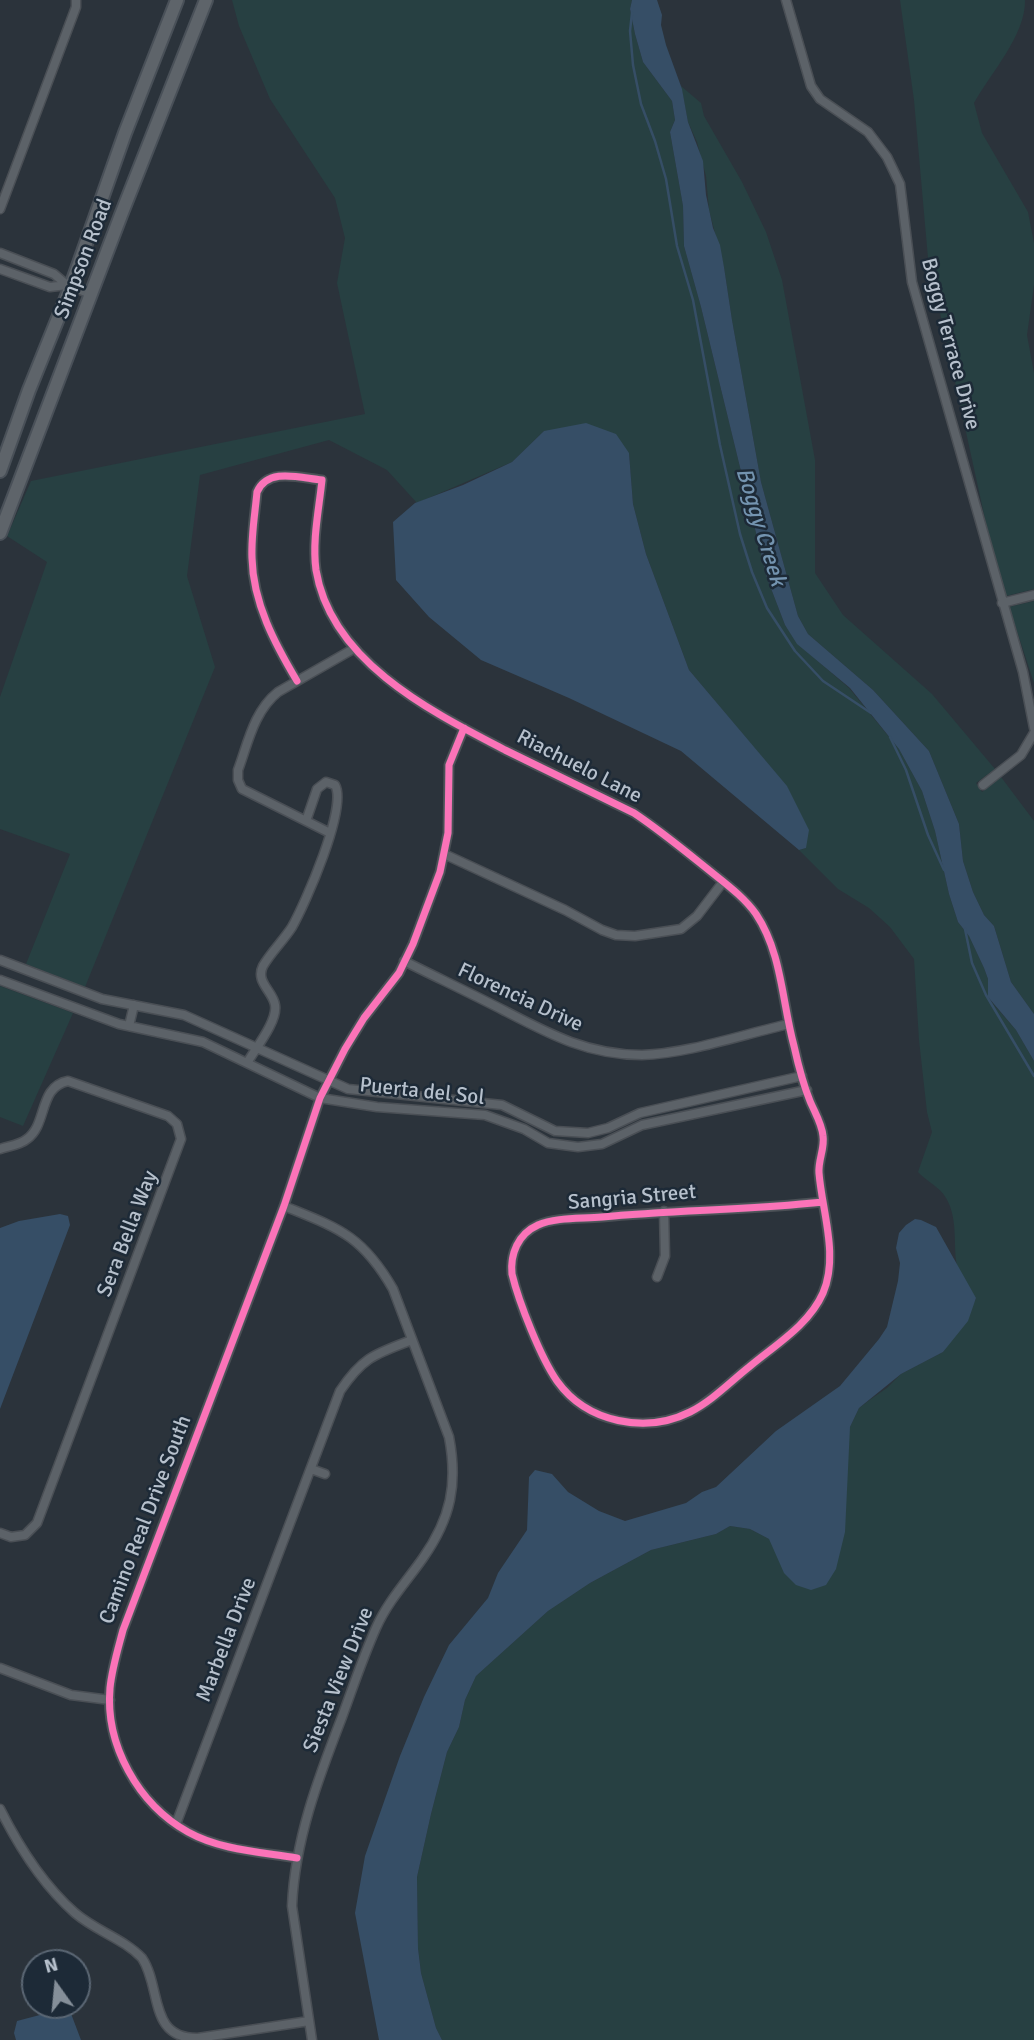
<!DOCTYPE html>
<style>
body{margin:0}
#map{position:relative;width:1034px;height:2040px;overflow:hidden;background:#2b333b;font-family:Signika,sans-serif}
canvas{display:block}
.north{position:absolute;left:21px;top:1949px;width:70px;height:70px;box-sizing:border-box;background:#1d2a37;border:2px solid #5a6673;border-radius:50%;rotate:345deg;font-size:19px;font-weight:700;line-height:28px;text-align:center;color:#b6c0cc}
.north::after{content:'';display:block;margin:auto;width:24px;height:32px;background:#858f99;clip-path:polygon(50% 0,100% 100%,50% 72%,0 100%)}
</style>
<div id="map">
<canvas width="1034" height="2040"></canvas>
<div class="north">N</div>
</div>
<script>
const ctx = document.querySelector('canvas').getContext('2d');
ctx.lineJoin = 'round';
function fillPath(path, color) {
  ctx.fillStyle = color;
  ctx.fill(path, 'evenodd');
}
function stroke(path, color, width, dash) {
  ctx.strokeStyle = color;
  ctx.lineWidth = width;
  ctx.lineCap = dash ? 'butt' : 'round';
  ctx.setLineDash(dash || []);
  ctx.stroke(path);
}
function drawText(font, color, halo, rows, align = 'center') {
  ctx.font = font + ' Signika,sans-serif';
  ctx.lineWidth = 5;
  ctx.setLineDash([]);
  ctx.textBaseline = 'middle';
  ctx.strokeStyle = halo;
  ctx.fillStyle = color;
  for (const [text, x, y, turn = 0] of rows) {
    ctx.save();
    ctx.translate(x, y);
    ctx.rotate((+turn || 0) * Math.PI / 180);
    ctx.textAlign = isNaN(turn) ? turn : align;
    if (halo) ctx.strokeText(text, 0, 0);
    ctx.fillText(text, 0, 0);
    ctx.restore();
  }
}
fillPath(new Path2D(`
 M 232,0 L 632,0 L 630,9 L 635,34 L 643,62 L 672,101 L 675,120 L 670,132 L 683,206 L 684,246 L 701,307 L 767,578 L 785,625 L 798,644 L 849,688 L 899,749 L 922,791 L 935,831 L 949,894 L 958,922 L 969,936 L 984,968 L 988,979 L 988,998 L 1016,1030 L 1034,1061 L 1034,2040 L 442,2040 L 436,2028 L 421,1973 L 418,1948 L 417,1877 L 431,1814 L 447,1752 L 459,1727 L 465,1700 L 476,1676 L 548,1611 L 590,1583 L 651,1550 L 716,1534 L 730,1526 L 750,1529 L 769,1539 L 850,1427 L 859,1408 L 871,1399 L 887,1388 L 901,1374 L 943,1352 L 976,1299 C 970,1288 957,1272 956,1260 C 954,1240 957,1216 946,1198 C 939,1186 927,1182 918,1172 L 932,1132 L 927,1112 L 919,1040 L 914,959 L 890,927 L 869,908 L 838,889 L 799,850 L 806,848 L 787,787 L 689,670 L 646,554 L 633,504 L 629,453 L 544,431 L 512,462 L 417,503 L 387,470 L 329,440 L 200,475 L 187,576 L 215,667 L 85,987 L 26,964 L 70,854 L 0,829 L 0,697 L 47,562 L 7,536 L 31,481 L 365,414 L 337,283 L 345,238 L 335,198 L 270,99 L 239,26 Z
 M 900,0 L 1025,0 C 1026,35 990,74 974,103 L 982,133 L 1028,212 L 1034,243 L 1034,285 L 1027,335 L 1034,373 L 1034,589 L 1006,596 L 987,528 L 928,258 L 914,100 Z
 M 681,86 L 701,103 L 704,116 L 742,182 L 766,232 L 782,280 L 815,460 L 815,573 L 843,615 L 932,694 L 995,769 L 976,783 L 982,792 L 1001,777 L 1034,821 L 1034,1014 L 1011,982 L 994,926 L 984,915 L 973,892 L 963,861 L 959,824 L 929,751 L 873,690 L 808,634 L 798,616 L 761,482 L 732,320 L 724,267 L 709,210 L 706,176 L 697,142 L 688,122 Z
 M 1034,601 L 1034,683 L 1009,607 Z
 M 0,986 L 73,1013 L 23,1126 L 0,1117 Z`), '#274042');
fillPath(new Path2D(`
 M 632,0 L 657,0 L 662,15 L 661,25 L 666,45 L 682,89 L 688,122 L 703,161 L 706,195 L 713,228 L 720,245 L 724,267 L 732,320 L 761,482 L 798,616 L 808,634 L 873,690 L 929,751 L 959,824 L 963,861 L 973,892 L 984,915 L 994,926 L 1011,982 L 1034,1014 L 1034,1061 L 1016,1030 L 988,997 L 988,979 L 984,968 L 969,936 L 958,922 L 949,894 L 935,831 L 922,791 L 899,749 L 850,688 L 797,644 L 785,625 L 767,578 L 701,307 L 684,246 L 683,206 L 670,132 L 675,120 L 672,101 L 643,62 L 635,34 L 630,9 Z
 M 586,423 L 616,434 L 629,453 L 633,504 L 646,554 L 689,670 L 787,786 L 809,830 L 806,848 L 799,850 L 681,751 L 569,698 L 481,660 L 429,617 L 396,580 L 393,522 L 415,503 L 463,485 L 512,462 L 544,431 Z
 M 60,1214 L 68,1216 L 70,1225 L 0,1409 L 0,1228 L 19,1221 Z
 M 915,1219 L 921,1220 L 936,1227 L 976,1298 L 968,1321 L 943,1352 L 901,1374 L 859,1408 L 850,1427 L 845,1532 L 836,1569 L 826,1585 L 811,1590 L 796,1585 L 784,1573 L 769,1539 L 750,1529 L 730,1526 L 716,1534 L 651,1550 L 590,1583 L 548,1611 L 476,1676 L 465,1700 L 459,1727 L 447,1752 L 431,1814 L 417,1877 L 418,1948 L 421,1973 L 436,2028 L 442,2040 L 379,2040 L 355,1913 L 365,1856 L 400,1756 L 424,1697 L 449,1645 L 488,1598 L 498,1573 L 527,1530 L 529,1477 L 535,1470 L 552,1474 L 568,1492 L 599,1511 L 625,1521 L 686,1503 L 702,1492 L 716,1487 L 776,1431 L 840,1386 L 879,1339 L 887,1327 L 898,1281 L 900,1263 L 896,1248 L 899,1233 L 906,1225 Z
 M 55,2011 L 70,2011 L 81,2040 L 16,2040 L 14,2033 L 17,2021 Z`), '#364e66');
stroke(new Path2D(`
 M 632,13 L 630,31 L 633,65 L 641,104 L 655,141 L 666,179 L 677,246 L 693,300 L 720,445 L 740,534 L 752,572 L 767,608 L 795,651 L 823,681 L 871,713
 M 890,737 L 906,770 L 928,835 L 944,870
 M 965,929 L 972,963 L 986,995 L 1034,1076`), '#364e66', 2.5);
const street = new Path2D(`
 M 786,0 L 811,86 L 820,99 L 868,132 L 887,157 L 900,184 L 912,282 L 1023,672 L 1034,728
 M 0,209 L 76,7 L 76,0
 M 0,253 L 54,274 L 67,285
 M 0,269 L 50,287 L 67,285 L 91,294
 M 1002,603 L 1034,595
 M 297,681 C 275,644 253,603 252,558 C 251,536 255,514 257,492 C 268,467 300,478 322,480 C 319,509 312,541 316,570 C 331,662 432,712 505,750 C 548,771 591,792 634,813 C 661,831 685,851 710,871 C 726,884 744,897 756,914 C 782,953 782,1002 794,1046 C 798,1064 803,1084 810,1101 C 815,1113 822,1124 823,1136 C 825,1148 818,1160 819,1173 C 822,1211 839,1256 823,1293 C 809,1325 775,1345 749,1367 C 730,1382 712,1401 690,1412 C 646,1434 587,1423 557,1381 C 541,1358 519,1303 512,1274 C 510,1254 518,1234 538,1225 C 556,1217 582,1219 602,1217 C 675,1210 750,1210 823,1202
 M 983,785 L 1021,755 L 1034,733
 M 330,833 L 242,789 L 238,780 L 238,770 C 248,743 254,711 278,692 L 355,648
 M 444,854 L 565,910 L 602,930 L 616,935 L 635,936 L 681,929 L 697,916 L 723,882
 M 0,960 L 102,999 L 184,1015 L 348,1089 L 502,1105 L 555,1131 L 588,1133 L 608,1128 L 640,1113 L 802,1076
 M 404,961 C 438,978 472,994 505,1011 C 551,1035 589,1055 642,1055 C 687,1054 744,1034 789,1024
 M 0,980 L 119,1024 L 203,1042 L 320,1098 L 377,1107 L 485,1115 L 524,1129 L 548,1143 L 578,1147 L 602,1144 L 642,1125 L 807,1090
 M 129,1026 L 134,1005
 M 247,1063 C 255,1049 278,1021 275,1005 C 273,991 255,982 263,966 C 271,952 283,941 292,927 C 305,904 348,807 335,785 L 326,782 L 317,789 L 306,821
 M 0,1149 C 9,1146 20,1145 27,1139 C 48,1124 38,1087 68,1081 L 168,1116 L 177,1124 L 181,1139 L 37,1523 L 25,1535 L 11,1537 L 0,1533
 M 284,1206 C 338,1228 362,1235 393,1289 L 449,1437 C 458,1484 451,1518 423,1558 C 407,1581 388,1601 376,1628 C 363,1657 353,1687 342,1717 C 318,1779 295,1839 292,1906 L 312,2040
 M 657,1277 L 665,1256 L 664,1211
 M 311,1469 L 325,1474
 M 0,1668 L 71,1695 L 110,1700
 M 0,1809 C 19,1847 43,1885 75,1913 C 96,1931 124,1939 142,1958 C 162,1988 148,2039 198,2038 L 309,2021
 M 176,1824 L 340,1391 C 363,1357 375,1354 412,1340
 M 297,1858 C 261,1852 220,1850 188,1832 C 138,1804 105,1745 110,1688 C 112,1668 118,1649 123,1630 L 284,1206 L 320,1098 L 345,1049 L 364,1018 L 399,973 L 413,944 L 440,872 L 448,833 L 449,765 L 464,728`);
const primary = new Path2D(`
 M 0,471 L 29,390 L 71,286 L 125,133 L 177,0
 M 0,533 L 121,215 L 206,0`);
stroke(street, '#4a4f55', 11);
stroke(primary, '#495058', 16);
stroke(street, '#5c6268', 8);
stroke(primary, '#5e646a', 12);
stroke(new Path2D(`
 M 297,681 C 275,644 253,603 252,558 C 251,536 255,514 257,492 C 268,467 300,478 322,480 C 319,509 312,541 316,570 C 331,662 432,712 505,750 C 548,771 591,792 634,813 C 661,831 685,851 710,871 C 726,884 744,897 756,914 C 782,953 782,1002 794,1046 C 798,1064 803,1084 810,1101 C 815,1113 822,1124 823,1136 C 825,1148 818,1160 819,1173 C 822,1211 839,1256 823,1293 C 809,1325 775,1345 749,1367 C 730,1382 712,1401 690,1412 C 646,1434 587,1423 557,1381 C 541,1358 519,1303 512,1274 C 510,1254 518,1234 538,1225 C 556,1217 582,1219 602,1217 C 675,1210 750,1210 823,1202
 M 297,1858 C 261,1852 220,1850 188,1832 C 138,1804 105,1745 110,1688 C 112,1668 118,1649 123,1630 L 284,1206 L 320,1098 L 345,1049 L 364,1018 L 399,973 L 413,944 L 440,872 L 448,833 L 449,765 L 464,728`), '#fb73b8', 7);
drawText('21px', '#b6c0cc', '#1d2a37', [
 ["Simpson Road",84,259,-69],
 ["Boggy Terrace Drive",950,344,75],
 ["Riachuelo Lane",579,767,27],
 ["Florencia Drive",520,998,25],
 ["Puerta del Sol",422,1092,6],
 ["Sangria Street",632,1198,-5],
 ["Sera Bella Way",128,1234,-69],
 ["Camino Real Drive South",146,1520,-69],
 ["Marbella Drive",227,1640,-69],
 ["Siesta View Drive",339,1680,-68]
]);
drawText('italic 23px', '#7494b0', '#1d2a37', [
 ["Boggy Creek",760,527,73]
]);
</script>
